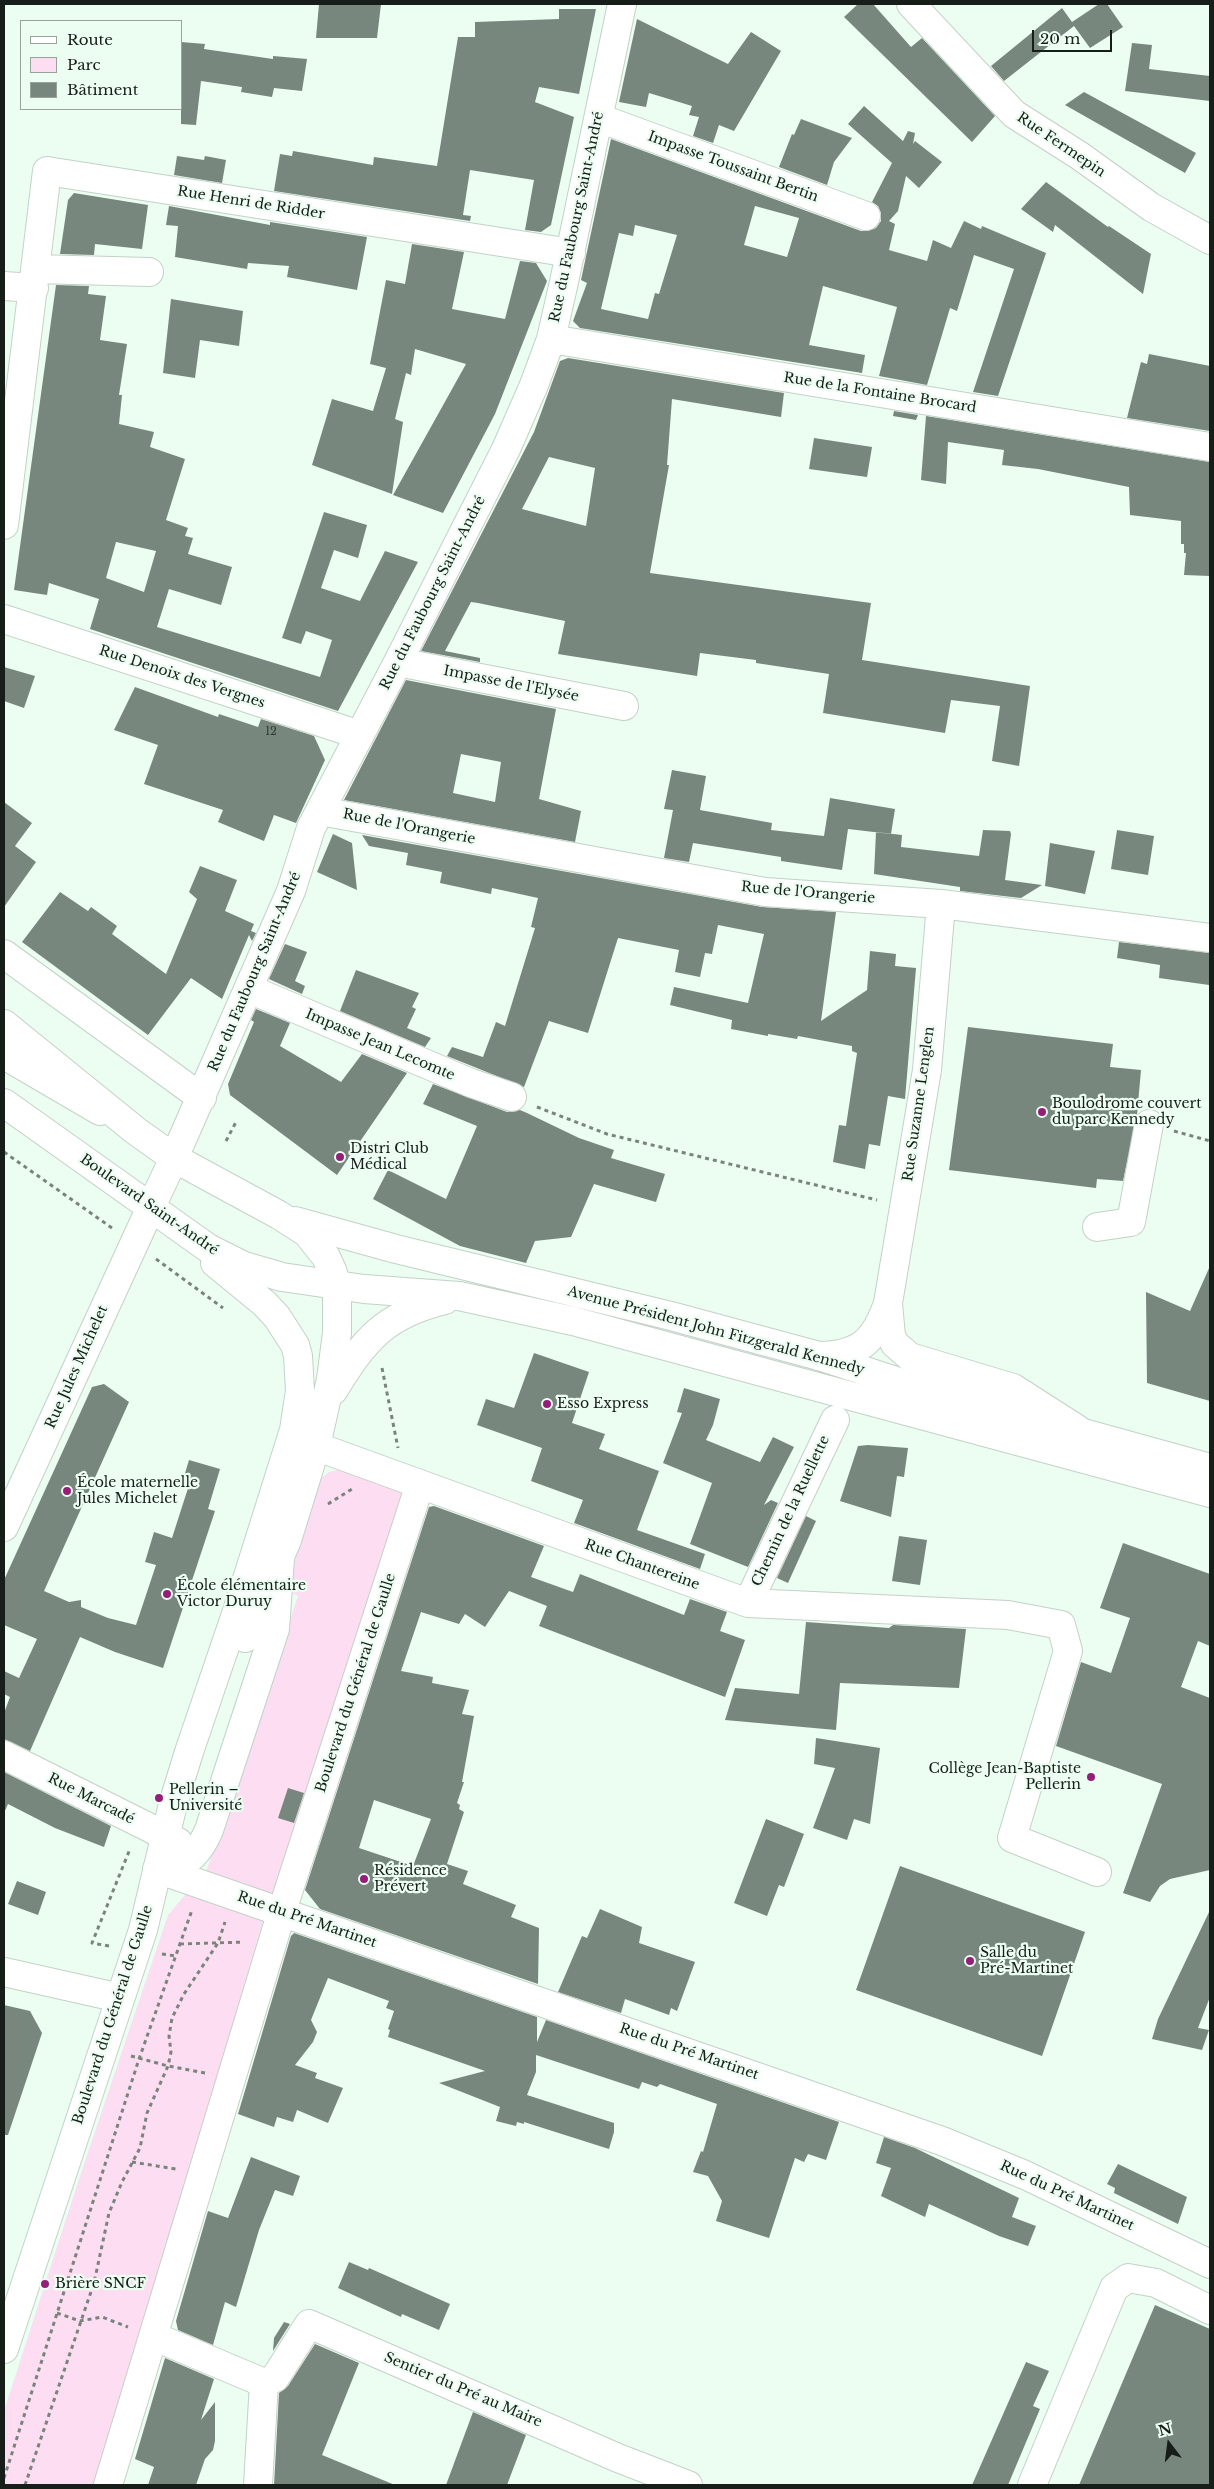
<!DOCTYPE html>
<meta charset="utf-8">
<style>
body{margin:0}
#map{position:relative;width:1214px;height:2489px;overflow:hidden;background:#ecfdf2;font-family:"Libre Baskerville",serif}
canvas{display:block}
.frame{position:absolute;inset:0;border:5px solid #171d19;pointer-events:none}
.legend{position:absolute;left:20px;top:20px;width:162px;height:90px;box-sizing:border-box;background:#ecfdf2;border:1px solid #97a39b;margin:0;padding:6px 9px;list-style:none;font-size:15px;color:#171d19}
.legend li{display:flex;align-items:center;gap:10px;height:25px}
.legend b{width:25px;border:1px solid #97a39b}
.north{position:absolute;left:1144px;top:2419px;width:50px;height:50px;-webkit-text-stroke:4px #ecfdf2;paint-order:stroke;rotate:345deg;font-size:14px;font-weight:700;line-height:20px;text-align:center;color:#171d19}
.north::after{content:'';display:block;margin:auto;width:18px;height:22px;background:#171d19;clip-path:polygon(50% 0,100% 100%,50% 72%,0 100%)}
.scale{position:absolute;left:1032px;top:30px;width:80px;height:22px;box-sizing:border-box;border:2px solid #171d19;border-top:0;padding-left:6px;font-size:15px;line-height:18px;white-space:nowrap;color:#171d19;-webkit-text-stroke:4px #ecfdf2;paint-order:stroke}
</style>
<div id="map">
<canvas width="1214" height="2489"></canvas>
<div class="frame"></div>
<ul class="legend">
<li><b style="height:6px;background:#fff"></b>Route</li>
<li><b style="height:14px;background:#fdddf1"></b>Parc</li>
<li><b style="height:14px;background:#77877d"></b>Bâtiment</li>
</ul>
<div class="north">N</div>
<div class="scale">20 m</div>
</div>
<script>
const ctx = document.querySelector('canvas').getContext('2d');
ctx.lineJoin = 'round';
function fillPath(path, color) {
  ctx.fillStyle = color;
  ctx.fill(path, 'evenodd');
}
function stroke(path, color, width, dash) {
  ctx.strokeStyle = color;
  ctx.lineWidth = width;
  ctx.lineCap = dash ? 'butt' : 'round';
  ctx.setLineDash(dash || []);
  ctx.stroke(path);
}
function drawText(font, color, halo, rows, align = 'center') {
  ctx.font = font + ' "Libre Baskerville",serif';
  ctx.lineWidth = 4.5;
  ctx.setLineDash([]);
  ctx.textBaseline = 'middle';
  ctx.strokeStyle = halo;
  ctx.fillStyle = color;
  for (const [text, x, y, turn = 0] of rows) {
    ctx.save();
    ctx.translate(x, y);
    ctx.rotate((+turn || 0) * Math.PI / 180);
    ctx.textAlign = isNaN(turn) ? turn : align;
    if (halo) ctx.strokeText(text, 0, 0);
    ctx.fillText(text, 0, 0);
    ctx.restore();
  }
}
fillPath(new Path2D(`
 M 347,1468 L 404,1490 L 260,1931 L 96,2485 L 4,2485 L 4,2411 L 78,2182 L 168,1915 L 207,1869 L 298,1596 L 286,1590 L 319,1480 L 329,1472 Z`), '#fdddf1');
fillPath(new Path2D(`
 M 319,4 L 381,4 L 377,38 L 316,38 Z
 M 858,4 L 873,4 L 911,47 L 922,38 L 995,116 L 972,142 L 844,17 Z
 M 1099,4 L 1107,4 L 1123,27 L 1090,48 L 1074,26 L 1004,81 L 991,66 L 1062,8 L 1072,22 Z
 M 559,9 L 596,9 L 579,94 L 539,87 L 535,102 L 574,117 L 551,225 L 541,232 L 525,230 L 534,180 L 470,170 L 463,215 L 471,216 L 470,221 L 274,191 L 280,154 L 292,156 L 293,151 L 373,165 L 374,157 L 437,166 L 458,37 L 475,37 L 475,22 L 559,19 Z
 M 637,19 L 728,64 L 751,32 L 781,51 L 734,131 L 719,125 L 713,143 L 693,136 L 699,117 L 689,115 L 692,106 L 649,93 L 646,107 L 619,102 Z
 M 181,42 L 205,44 L 204,49 L 273,59 L 273,56 L 307,59 L 302,91 L 274,88 L 272,97 L 241,92 L 242,87 L 201,81 L 196,125 L 181,124 Z
 M 1132,43 L 1152,45 L 1149,69 L 1210,76 L 1210,101 L 1125,91 Z
 M 1084,92 L 1196,153 L 1185,173 L 1065,105 Z
 M 864,106 L 903,141 L 908,131 L 915,133 L 913,144 L 915,141 L 942,162 L 919,188 L 906,176 L 898,211 L 889,221 L 895,224 L 889,250 L 927,261 L 933,240 L 951,248 L 964,221 L 981,229 L 982,226 L 1046,253 L 998,396 L 973,392 L 1014,269 L 974,255 L 957,311 L 950,308 L 927,385 L 879,376 L 897,307 L 823,286 L 809,345 L 865,355 L 862,373 L 580,328 L 573,321 L 587,283 L 581,280 L 611,139 L 861,231 L 868,231 L 876,228 L 881,221 L 881,213 L 878,206 L 872,202 L 892,163 L 848,124 ZM 755,206 L 799,218 L 787,257 L 744,245 ZM 635,225 L 677,235 L 659,294 L 655,293 L 648,319 L 601,309 L 619,233 L 633,236 Z
 M 801,119 L 852,138 L 834,162 L 827,185 L 779,167 L 792,134 L 794,135 Z
 M 177,156 L 204,160 L 205,156 L 226,160 L 222,183 L 174,175 Z
 M 1046,182 L 1108,227 L 1109,226 L 1151,254 L 1143,294 L 1055,225 L 1053,232 L 1021,209 Z
 M 74,193 L 148,205 L 142,249 L 95,244 L 94,255 L 60,254 L 68,200 Z
 M 169,206 L 270,225 L 270,222 L 367,237 L 357,290 L 287,277 L 289,266 L 248,263 L 247,269 L 175,257 L 178,226 L 166,225 Z
 M 412,244 L 464,252 L 452,309 L 505,319 L 520,261 L 536,263 L 547,281 L 495,414 L 443,513 L 393,495 L 466,364 L 415,349 L 411,375 L 406,373 L 395,419 L 403,422 L 392,494 L 312,465 L 332,399 L 373,411 L 386,368 L 370,364 L 386,280 L 405,284 Z
 M 56,285 L 89,286 L 88,294 L 106,296 L 100,340 L 127,344 L 119,395 L 122,395 L 119,424 L 154,432 L 150,447 L 185,459 L 166,520 L 188,528 L 185,536 L 193,538 L 188,554 L 232,567 L 221,605 L 169,589 L 157,627 L 320,677 L 332,640 L 306,631 L 301,644 L 282,638 L 324,512 L 367,525 L 358,558 L 334,550 L 321,588 L 360,601 L 385,551 L 418,562 L 338,711 L 90,629 L 99,599 L 49,583 L 47,595 L 14,590 ZM 116,542 L 156,551 L 144,592 L 106,578 Z
 M 171,299 L 243,311 L 239,346 L 200,340 L 195,378 L 163,373 Z
 M 1149,354 L 1210,366 L 1210,431 L 1127,418 L 1141,362 L 1147,364 Z
 M 568,358 L 784,393 L 781,417 L 672,399 L 667,465 L 669,465 L 650,573 L 871,603 L 862,660 L 1030,686 L 1019,766 L 992,761 L 1000,706 L 951,700 L 945,733 L 823,713 L 829,674 L 756,663 L 756,660 L 700,653 L 697,676 L 558,654 L 565,621 L 478,603 L 471,602 L 445,651 L 480,658 L 480,662 L 421,651 L 534,432 L 560,361 ZM 549,457 L 595,468 L 586,526 L 522,509 Z
 M 894,411 L 918,415 L 916,420 L 893,416 Z
 M 926,416 L 1210,462 L 1210,576 L 1184,575 L 1186,553 L 1184,553 L 1184,544 L 1181,544 L 1181,521 L 1130,515 L 1129,487 L 1038,469 L 1002,465 L 1004,450 L 948,442 L 946,484 L 921,480 Z
 M 814,438 L 872,447 L 867,477 L 809,469 Z
 M 4,667 L 35,676 L 24,708 L 4,701 Z
 M 406,680 L 556,709 L 539,799 L 581,811 L 575,842 L 344,800 ZM 461,754 L 501,762 L 495,802 L 453,793 Z
 M 135,687 L 218,717 L 219,714 L 258,727 L 261,719 L 314,736 L 325,760 L 296,823 L 274,815 L 264,841 L 218,822 L 223,810 L 144,784 L 158,745 L 114,730 Z
 M 672,770 L 706,776 L 700,810 L 772,823 L 771,830 L 824,836 L 830,798 L 895,809 L 891,834 L 848,829 L 842,870 L 781,861 L 781,857 L 693,843 L 689,862 L 664,858 L 673,810 L 664,809 Z
 M 4,802 L 32,823 L 15,846 L 36,862 L 4,907 Z
 M 983,830 L 1010,831 L 1011,834 L 1005,880 L 1042,885 L 1021,898 L 960,891 L 960,887 L 874,874 L 876,832 L 902,835 L 901,847 L 979,856 Z
 M 1117,830 L 1154,836 L 1148,875 L 1111,869 Z
 M 333,834 L 352,843 L 357,890 L 317,872 Z
 M 362,835 L 762,907 L 836,912 L 821,1021 L 867,990 L 870,951 L 896,954 L 895,966 L 916,968 L 905,1099 L 888,1096 L 880,1146 L 869,1144 L 865,1169 L 833,1162 L 839,1125 L 846,1126 L 857,1053 L 852,1051 L 852,1046 L 798,1036 L 797,1039 L 768,1034 L 768,1036 L 731,1029 L 732,1020 L 670,1005 L 674,987 L 748,1003 L 764,934 L 718,925 L 712,954 L 705,953 L 700,977 L 675,972 L 679,950 L 618,938 L 588,1033 L 549,1021 L 524,1087 L 447,1056 L 452,1047 L 483,1057 L 496,1022 L 505,1026 L 535,928 L 531,927 L 538,898 L 492,888 L 491,894 L 440,883 L 442,872 L 406,865 L 408,853 L 369,846 Z
 M 1050,843 L 1095,851 L 1085,894 L 1045,886 Z
 M 200,866 L 237,880 L 225,911 L 254,924 L 251,931 L 256,933 L 252,941 L 249,935 L 222,999 L 191,978 L 148,1035 L 22,942 L 60,892 L 88,911 L 91,907 L 117,926 L 112,934 L 166,974 L 197,899 L 189,892 Z
 M 1119,942 L 1210,953 L 1209,985 L 1159,978 L 1160,965 L 1117,958 Z
 M 285,944 L 307,952 L 295,981 L 305,986 L 302,994 L 269,979 Z
 M 356,970 L 419,993 L 412,1007 L 416,1009 L 407,1028 L 431,1038 L 425,1047 L 340,1011 Z
 M 256,1009 L 290,1023 L 280,1046 L 341,1082 L 362,1054 L 407,1073 L 337,1175 L 230,1095 L 228,1084 L 254,1022 L 251,1020 Z
 M 968,1027 L 1113,1044 L 1110,1067 L 1141,1070 L 1137,1115 L 1123,1181 L 1097,1179 L 1096,1188 L 949,1170 Z
 M 433,1084 L 507,1112 L 520,1110 L 527,1113 L 579,1138 L 614,1150 L 611,1158 L 665,1174 L 656,1202 L 594,1184 L 571,1237 L 535,1241 L 526,1263 L 460,1246 L 373,1199 L 388,1170 L 446,1199 L 477,1126 L 423,1104 Z
 M 1210,1266 L 1210,1401 L 1147,1383 L 1146,1292 L 1190,1311 Z
 M 534,1353 L 589,1372 L 572,1423 L 605,1434 L 599,1449 L 659,1471 L 637,1530 L 705,1554 L 700,1569 L 574,1523 L 583,1500 L 531,1481 L 542,1448 L 477,1425 L 486,1399 L 514,1408 Z
 M 104,1384 L 129,1402 L 44,1591 L 69,1602 L 81,1600 L 81,1607 L 108,1618 L 136,1625 L 156,1565 L 145,1562 L 154,1532 L 172,1538 L 190,1482 L 183,1480 L 189,1460 L 220,1469 L 208,1509 L 215,1511 L 163,1668 L 115,1652 L 80,1637 L 30,1751 L 4,1739 L 4,1713 L 10,1697 L 4,1694 L 4,1671 L 19,1678 L 37,1639 L 4,1625 L 4,1580 L 92,1387 Z
 M 684,1388 L 720,1399 L 713,1425 L 706,1440 L 760,1462 L 773,1437 L 794,1447 L 764,1505 L 771,1500 L 778,1503 L 748,1567 L 690,1544 L 712,1483 L 663,1463 L 682,1413 L 677,1412 Z
 M 868,1445 L 908,1448 L 904,1477 L 897,1476 L 891,1517 L 840,1501 L 858,1446 Z
 M 434,1506 L 544,1546 L 531,1577 L 573,1592 L 580,1574 L 684,1615 L 690,1599 L 727,1612 L 720,1631 L 745,1640 L 725,1697 L 539,1626 L 547,1606 L 509,1591 L 485,1627 L 465,1614 L 459,1624 L 421,1612 L 401,1671 L 433,1677 L 432,1683 L 469,1690 L 462,1714 L 474,1716 L 462,1782 L 464,1782 L 457,1803 L 460,1805 L 459,1809 L 464,1812 L 447,1864 L 468,1871 L 463,1884 L 516,1905 L 511,1917 L 539,1928 L 538,1984 L 320,1909 L 305,1890 L 429,1507 ZM 374,1800 L 431,1819 L 413,1866 L 359,1848 Z
 M 806,1516 L 816,1521 L 788,1583 L 777,1578 Z
 M 899,1536 L 927,1540 L 920,1585 L 892,1581 Z
 M 1123,1543 L 1210,1574 L 1210,1646 L 1198,1641 L 1181,1687 L 1210,1698 L 1210,1870 L 1170,1879 L 1160,1886 L 1150,1902 L 1123,1893 L 1162,1784 L 1056,1746 L 1081,1662 L 1111,1673 L 1130,1618 L 1100,1608 Z
 M 806,1622 L 889,1628 L 893,1625 L 966,1629 L 959,1688 L 840,1683 L 836,1730 L 725,1720 L 735,1688 L 799,1694 Z
 M 816,1738 L 880,1748 L 870,1824 L 854,1819 L 847,1840 L 813,1828 L 835,1768 L 814,1764 Z
 M 4,1772 L 111,1826 L 104,1847 L 55,1828 L 8,1804 L 4,1813 Z
 M 288,1788 L 304,1793 L 294,1823 L 278,1818 Z
 M 766,1819 L 804,1834 L 784,1887 L 779,1885 L 767,1916 L 734,1903 Z
 M 900,1866 L 1085,1932 L 1042,2056 L 856,1990 Z
 M 17,1881 L 46,1892 L 38,1915 L 8,1904 Z
 M 600,1909 L 642,1927 L 639,1943 L 695,1962 L 677,2011 L 671,2008 L 669,2015 L 625,1999 L 621,2013 L 558,1992 L 582,1936 L 587,1938 Z
 M 1210,1910 L 1210,1997 L 1198,2028 L 1209,2030 L 1202,2050 L 1152,2039 L 1158,2019 Z
 M 294,1933 L 537,2017 L 537,2042 L 546,2020 L 839,2122 L 826,2160 L 808,2154 L 804,2162 L 795,2158 L 769,2238 L 716,2221 L 722,2201 L 708,2176 L 693,2172 L 701,2151 L 703,2152 L 717,2104 L 660,2084 L 657,2087 L 642,2082 L 639,2089 L 630,2086 L 536,2055 L 536,2072 L 527,2095 L 614,2123 L 614,2132 L 609,2149 L 524,2122 L 524,2124 L 517,2122 L 516,2126 L 496,2121 L 500,2107 L 439,2083 L 485,2071 L 388,2037 L 390,2030 L 388,2029 L 394,2011 L 386,2008 L 389,2001 L 328,1978 L 311,2020 L 317,2032 L 313,2042 L 295,2065 L 317,2073 L 315,2078 L 343,2088 L 328,2123 L 297,2110 L 293,2122 L 277,2117 L 274,2127 L 238,2114 L 291,1936 Z
 M 4,2005 L 30,2011 L 42,2033 L 8,2135 L 4,2135 Z
 M 884,2137 L 915,2148 L 1019,2198 L 1012,2217 L 1036,2226 L 1028,2246 L 999,2236 L 929,2204 L 925,2217 L 881,2196 L 891,2168 L 876,2163 Z
 M 251,2157 L 300,2176 L 293,2196 L 275,2190 L 259,2230 L 236,2307 L 225,2302 L 213,2345 L 178,2330 L 176,2321 L 208,2211 L 228,2218 Z
 M 1118,2164 L 1187,2197 L 1178,2224 L 1114,2193 L 1115,2188 L 1107,2184 Z
 M 349,2262 L 368,2270 L 369,2268 L 450,2304 L 439,2330 L 402,2314 L 401,2317 L 338,2288 Z
 M 1155,2305 L 1210,2329 L 1210,2485 L 1079,2485 Z
 M 284,2322 L 290,2324 L 273,2351 L 274,2338 Z
 M 315,2344 L 359,2363 L 322,2455 L 395,2485 L 274,2485 L 279,2393 L 288,2386 Z
 M 165,2358 L 214,2379 L 201,2420 L 215,2402 L 215,2441 L 213,2450 L 205,2459 L 196,2485 L 148,2485 L 154,2467 L 135,2459 Z
 M 1026,2362 L 1049,2371 L 1033,2406 L 1040,2409 L 1008,2485 L 972,2485 Z
 M 473,2412 L 526,2435 L 507,2485 L 446,2485 Z`), '#77877d');
const minor = new Path2D(`
 M 911,4 L 1014,114 L 1080,156 L 1151,207 L 1210,240
 M 599,118 L 866,216
 M 36,269 L 149,272
 M 4,286 L 34,288
 M 551,339 L 1210,447
 M 4,525 L 47,171 L 571,253
 M 4,619 L 360,735
 M 398,662 L 624,706
 M 320,811 L 765,892 L 941,904 L 1210,938
 M 4,954 L 202,1098
 M 249,989 L 471,1083 L 512,1097
 M 4,1055 L 100,1111
 M 174,1158 L 291,891 L 311,828 L 398,662 L 506,449 L 534,385 L 551,339 L 564,282 L 622,4
 M 1097,1227 L 1131,1222 L 1149,1124
 M 888,1304 L 891,1336 L 895,1344 L 910,1357 L 1013,1388 L 1077,1429
 M 819,1356 C 860,1355 875,1341 888,1303 L 927,1070 L 941,904
 M 293,1438 L 748,1603 L 1008,1615 L 1061,1625 L 1068,1651 L 1012,1838 L 1097,1872
 M 4,1527 L 151,1207
 M 748,1603 L 835,1420
 M 4,1755 L 178,1842
 M 157,1869 L 942,2141 L 1025,2175 L 1210,2264
 M 166,1872 C 188,1864 200,1851 209,1830 L 275,1629 L 280,1558
 M 4,1972 L 120,1998
 M 153,2336 L 264,2383 L 258,2485
 M 264,2383 L 275,2378 L 309,2324 L 618,2458 L 688,2485
 M 108,2485 L 282,1911 L 420,1484
 M 1032,2485 L 1114,2288 L 1128,2278 L 1156,2283 L 1210,2310`);
const major = new Path2D(`
 M 4,1024 L 136,1131 L 174,1158 L 279,1215 L 307,1233 L 326,1257 L 332,1270 L 337,1286 L 337,1333 L 331,1379 L 316,1446 L 287,1540 L 245,1638
 M 4,1103 L 208,1248 L 244,1266 L 282,1277 L 364,1289 L 459,1296 L 573,1321 L 1210,1493
 M 151,1207 L 174,1158
 M 295,1221 L 396,1249 L 671,1316 L 819,1356 L 899,1382 L 1210,1468
 M 333,1391 C 365,1339 384,1315 445,1300
 M 4,2349 L 143,1930 L 173,1804 L 189,1752 L 237,1611 L 294,1430 L 300,1391 L 298,1356 L 295,1345 L 277,1317 L 265,1304 L 215,1263`);
stroke(minor, '#c2d2c7', 30);
stroke(major, '#c2d2c7', 30);
stroke(new Path2D(`
 M 537,1107 L 607,1134 L 877,1200
 M 1174,1131 L 1210,1141
 M 226,1141 L 236,1122
 M 4,1152 L 112,1228
 M 156,1259 L 223,1308
 M 382,1368 L 398,1448
 M 328,1504 L 352,1489
 M 180,1944 L 244,1942
 M 109,1946 L 92,1943 L 130,1849
 M 162,1954 L 176,1956
 M 131,2056 L 168,2066 L 205,2073
 M 132,2162 L 176,2169
 M 57,2313 L 80,2321 L 102,2317 L 128,2327
 M 4,2478 L 139,2059 L 192,1910
 M 25,2485 L 94,2283 L 109,2213 L 122,2182 L 140,2148 L 147,2113 L 168,2066 L 171,2052 L 169,2036 L 172,2018 L 184,1994 L 218,1943 L 225,1922`), '#79847d', 3, [4, 4]);
stroke(minor, '#fff', 28);
stroke(major, '#fff', 28);
for (const [x, y, r, color] of [
 [1042,1112,5,"#951e79"],
 [340,1157,5,"#951e79"],
 [547,1404,5,"#951e79"],
 [67,1491,5,"#951e79"],
 [167,1594,5,"#951e79"],
 [1091,1777,5,"#951e79"],
 [159,1798,5,"#951e79"],
 [364,1879,5,"#951e79"],
 [970,1961,5,"#951e79"],
 [45,2284,5,"#951e79"]
]) {
  const dot = new Path2D();
  dot.arc(x, y, r, 0, 2 * Math.PI);
  ctx.fillStyle = color;
  ctx.fill(dot);
  stroke(dot, '#ecfdf2', 2);
}
drawText('11px', '#2f3832', null, [
 ["12",271,732]
]);
drawText('14px', '#171d19', '#ecfdf2', [
 ["Rue Fermepin",1061,145,34],
 ["Impasse Toussaint Bertin",733,167,20],
 ["Rue Henri de Ridder",251,203,9],
 ["Rue du Faubourg Saint-André",577,217,-78],
 ["Rue de la Fontaine Brocard",880,393,9],
 ["Rue du Faubourg Saint-André",433,593,-63],
 ["Rue Denoix des Vergnes",182,677,18],
 ["Impasse de l'Elysée",511,684,11],
 ["Rue de l'Orangerie",409,827,11],
 ["Rue de l'Orangerie",808,893,5],
 ["Rue du Faubourg Saint-André",255,972,-67],
 ["Impasse Jean Lecomte",380,1045,23],
 ["Rue Suzanne Lenglen",919,1104,-82],
 ["Boulevard Saint-André",149,1205,35],
 ["Avenue Président John Fitzgerald Kennedy",716,1331,15],
 ["Rue Jules Michelet",77,1367,-66],
 ["Chemin de la Ruellette",791,1511,-65],
 ["Rue Chantereine",642,1565,20],
 ["Boulevard du Général de Gaulle",356,1683,-72],
 ["Rue Marcadé",91,1799,27],
 ["Rue du Pré Martinet",307,1920,19],
 ["Boulevard du Général de Gaulle",113,2015,-72],
 ["Rue du Pré Martinet",689,2052,19],
 ["Rue du Pré Martinet",1067,2196,25],
 ["Sentier du Pré au Maire",463,2390,23]
]);
drawText('14px', '#171d19', '#ecfdf2', [
 ["Boulodrome couvert",1052,1104],
 ["du parc Kennedy",1052,1120],
 ["Distri Club",350,1149],
 ["Médical",350,1165],
 ["Esso Express",557,1404],
 ["École maternelle",77,1483],
 ["Jules Michelet",77,1499],
 ["École élémentaire",177,1586],
 ["Victor Duruy",177,1602],
 ["Collège Jean-Baptiste",1081,1769,"right"],
 ["Pellerin",1081,1785,"right"],
 ["Pellerin –",169,1790],
 ["Université",169,1806],
 ["Résidence",374,1871],
 ["Prévert",374,1887],
 ["Salle du",980,1953],
 ["Pré-Martinet",980,1969],
 ["Brière SNCF",55,2284]
], 'left');
</script>
